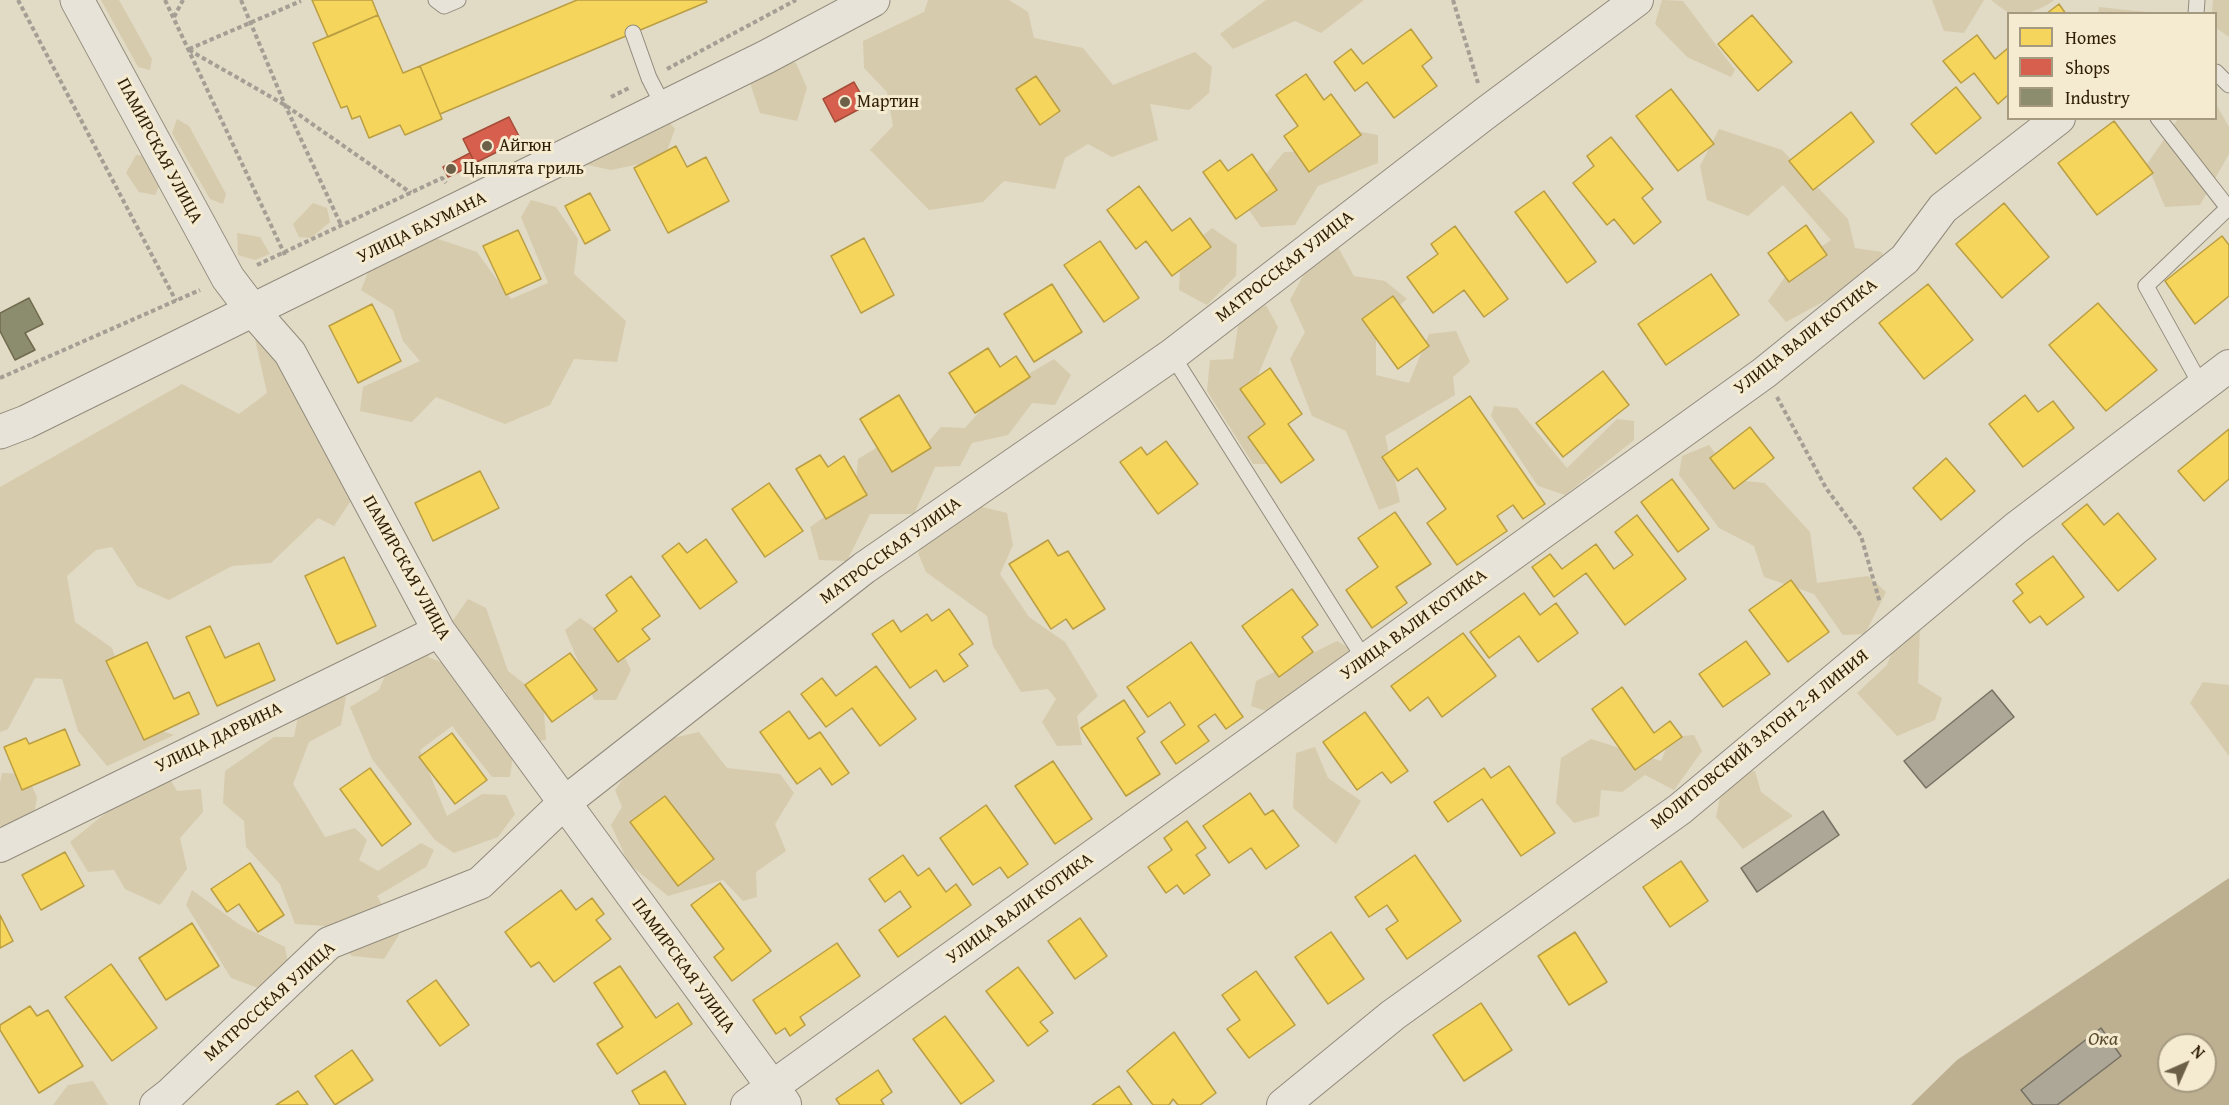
<!DOCTYPE html>
<meta charset="utf-8">
<style>
body{margin:0}
#map{position:relative;width:2229px;height:1105px;overflow:hidden;background:#e1dac5;font-family:"Gentium Book Plus",serif}
canvas{display:block}
.legend{position:absolute;left:2007px;top:12px;width:210px;height:108px;box-sizing:border-box;background:#f4ebd1;border:2px solid #a5997f;margin:0;padding:8px 10px;list-style:none;font-size:18px;color:#2f1e05}
.legend li{display:flex;align-items:center;gap:12px;height:30px}
.legend b{width:30px;border:2px solid #a5997f}
.north{position:absolute;left:2157px;top:1033px;width:60px;height:60px;box-sizing:border-box;background:#f4ebd1;border:2px solid #a5997f;border-radius:50%;rotate:45deg;font-size:16px;font-weight:700;line-height:24px;text-align:center;color:#2f1e05}
.north::after{content:'';display:block;margin:auto;width:21px;height:27px;background:#6d6048;clip-path:polygon(50% 0,100% 100%,50% 72%,0 100%)}
</style>
<div id="map">
<canvas width="2229" height="1105"></canvas>
<ul class="legend">
<li><b style="height:16px;background:#f6d55c"></b>Homes</li>
<li><b style="height:16px;background:#d6604d"></b>Shops</li>
<li><b style="height:16px;background:#8c8c6e"></b>Industry</li>
</ul>
<div class="north">N</div>
</div>
<script>
const ctx = document.querySelector('canvas').getContext('2d');
ctx.lineJoin = 'round';
function fillPath(path, color) {
  ctx.fillStyle = color;
  ctx.fill(path, 'evenodd');
}
function stroke(path, color, width, dash) {
  ctx.strokeStyle = color;
  ctx.lineWidth = width;
  ctx.lineCap = dash ? 'butt' : 'round';
  ctx.setLineDash(dash || []);
  ctx.stroke(path);
}
function drawText(font, color, halo, rows, align = 'center') {
  ctx.font = font + ' "Gentium Book Plus",serif';
  ctx.lineWidth = 6;
  ctx.setLineDash([]);
  ctx.textBaseline = 'middle';
  ctx.strokeStyle = halo;
  ctx.fillStyle = color;
  for (const [text, x, y, turn = 0] of rows) {
    ctx.save();
    ctx.translate(x, y);
    ctx.rotate((+turn || 0) * Math.PI / 180);
    ctx.textAlign = isNaN(turn) ? turn : align;
    if (halo) ctx.strokeText(text, 0, 0);
    ctx.fillText(text, 0, 0);
    ctx.restore();
  }
}
fillPath(new Path2D(`
 M 101,0 L 119,0 L 152,59 L 150,70 L 138,67 Z
 M 928,0 L 1009,0 L 1028,12 L 1034,38 L 1083,48 L 1113,85 L 1195,52 L 1212,67 L 1209,93 L 1189,110 L 1150,104 L 1158,140 L 1112,157 L 1088,144 L 1065,158 L 1055,189 L 1004,181 L 983,202 L 929,210 L 870,150 L 893,126 L 887,92 L 864,68 L 863,41 L 924,12 Z
 M 1266,0 L 1364,0 L 1321,33 L 1295,21 L 1233,49 L 1220,34 Z
 M 1662,0 L 1683,1 L 1735,70 L 1731,77 L 1687,57 L 1655,24 Z
 M 1932,0 L 1984,0 L 1964,33 L 1944,31 Z
 M 1991,0 L 2054,0 C 2045,8 2024,16 2012,14 C 2005,12 1997,4 1991,0 Z
 M 2213,0 L 2229,0 L 2229,37 L 2216,28 L 2216,14 L 2212,13 Z
 M 2099,7 L 2146,12 L 2148,13 L 2098,13 Z
 M 777,58 L 796,63 L 807,88 L 797,121 L 760,113 L 750,83 Z
 M 2216,104 L 2229,127 L 2229,154 L 2200,205 L 2165,207 L 2147,164 L 2178,119 L 2216,118 Z
 M 655,106 L 675,129 L 664,159 L 611,170 L 579,163 Z
 M 177,119 L 189,126 L 226,194 L 223,204 L 210,199 L 172,133 Z
 M 1346,129 L 1378,135 L 1378,163 L 1318,186 L 1295,225 L 1261,227 L 1243,202 L 1284,152 L 1322,151 Z
 M 1719,129 L 1782,150 L 1848,219 L 1855,248 L 1882,252 L 1885,268 L 1786,322 L 1768,301 L 1792,267 L 1831,240 L 1783,185 L 1748,216 L 1707,200 L 1700,166 Z
 M 136,155 L 150,156 L 163,178 L 155,195 L 139,192 L 126,173 Z
 M 531,200 L 556,207 L 578,239 L 574,274 L 626,321 L 617,362 L 574,359 L 550,405 L 505,424 L 436,397 L 412,422 L 360,411 L 363,387 L 420,361 L 403,341 L 393,310 L 361,290 L 372,262 L 435,238 L 477,252 L 511,299 L 548,283 L 521,217 Z
 M 313,203 L 327,208 L 330,222 L 311,238 L 299,237 L 293,224 Z
 M 1212,228 L 1237,245 L 1236,276 L 1207,305 L 1179,290 L 1181,253 Z
 M 237,233 L 260,237 L 270,254 L 255,260 L 238,255 Z
 M 1334,240 L 1354,276 L 1385,281 L 1407,299 L 1376,325 L 1376,375 L 1409,383 L 1429,334 L 1456,331 L 1470,362 L 1453,377 L 1455,395 L 1385,436 L 1400,502 L 1379,510 L 1346,431 L 1312,416 L 1290,359 L 1305,332 L 1290,300 L 1316,252 Z
 M 1266,305 L 1278,327 L 1252,390 L 1280,438 L 1278,464 L 1253,464 L 1207,391 L 1210,360 L 1233,359 L 1239,319 Z
 M 255,339 L 282,359 L 352,499 L 334,526 L 318,518 L 271,563 L 232,566 L 169,600 L 137,586 L 112,547 L 96,550 L 67,576 L 75,622 L 112,648 L 138,723 L 174,735 L 107,766 L 78,731 L 62,679 L 35,678 L 8,729 L 0,732 L 0,487 L 182,384 L 239,414 L 267,393 Z
 M 1054,359 L 1071,375 L 1055,405 L 1032,403 L 1008,435 L 972,443 L 960,466 L 935,467 L 914,514 L 870,514 L 847,561 L 819,560 L 810,527 L 855,495 L 858,459 L 889,440 L 922,449 L 941,427 L 965,428 L 996,393 Z
 M 1494,406 L 1517,408 L 1567,468 L 1617,419 L 1634,421 L 1634,440 L 1565,495 L 1538,486 L 1491,416 Z
 M 1709,445 L 1735,480 L 1765,483 L 1810,532 L 1817,583 L 1868,576 L 1886,592 L 1865,634 L 1843,635 L 1814,594 L 1764,577 L 1754,546 L 1719,528 L 1679,475 L 1682,456 Z
 M 967,503 L 1007,513 L 1013,545 L 1000,574 L 1029,617 L 1065,642 L 1098,696 L 1077,716 L 1082,745 L 1057,746 L 1042,722 L 1056,699 L 1048,689 L 1021,692 L 993,646 L 987,616 L 926,572 L 918,553 L 936,524 Z
 M 468,599 L 486,608 L 508,671 L 543,698 L 546,740 L 529,742 L 507,713 L 505,690 L 482,677 L 449,626 Z
 M 580,618 L 619,645 L 631,670 L 616,700 L 594,700 L 565,630 Z
 M 1902,624 L 1920,627 L 1918,683 L 1942,698 L 1935,720 L 1897,736 L 1857,693 L 1887,665 Z
 M 403,632 L 437,638 L 428,657 L 451,666 L 513,755 L 510,777 L 492,777 L 452,726 L 420,750 L 447,816 L 482,794 L 506,795 L 515,814 L 498,837 L 454,853 L 435,840 L 372,759 L 350,707 L 379,690 Z
 M 1337,641 L 1351,649 L 1345,672 L 1275,714 L 1251,706 L 1256,681 Z
 M 2203,682 L 2229,685 L 2229,756 L 2190,703 Z
 M 331,691 L 346,697 L 341,725 L 309,742 L 293,784 L 325,837 L 355,828 L 367,840 L 359,860 L 378,871 L 421,843 L 434,850 L 426,867 L 377,896 L 399,935 L 384,959 L 352,956 L 325,926 L 295,924 L 280,884 L 246,847 L 244,821 L 223,803 L 225,771 L 274,737 L 294,737 L 299,711 Z
 M 699,732 L 727,768 L 780,774 L 794,793 L 775,824 L 786,851 L 756,872 L 757,897 L 743,901 L 723,880 L 668,896 L 629,864 L 611,825 L 622,807 L 615,790 L 648,744 Z
 M 1694,735 L 1702,751 L 1674,790 L 1645,775 L 1622,792 L 1601,790 L 1599,816 L 1574,823 L 1556,803 L 1561,758 L 1591,739 L 1661,761 L 1671,737 Z
 M 1315,747 L 1328,778 L 1361,801 L 1336,844 L 1293,808 L 1296,753 Z
 M 1755,771 L 1761,792 L 1793,816 L 1743,849 L 1716,817 L 1724,776 Z
 M 2,773 L 26,774 L 37,797 L 33,821 L 7,832 L 0,825 L 0,783 Z
 M 167,774 L 177,791 L 201,789 L 203,812 L 180,838 L 187,869 L 160,905 L 125,889 L 114,870 L 88,872 L 70,842 L 112,808 Z
 M 192,890 L 240,925 L 285,947 L 288,964 L 264,990 L 231,978 L 186,905 Z
 M 93,1081 L 108,1105 L 53,1105 L 68,1085 Z`), '#d7cbad');
fillPath(new Path2D(`
 M 2229,878 L 2229,1105 L 1911,1105 L 1957,1060 ZM 2169,1045 L 2205,1045 L 2205,1081 L 2169,1081 Z`), '#bdb091');
const homes = new Path2D(`
 M 312,0 L 372,0 L 378,15 L 328,37 Z
 M 577,0 L 706,0 L 707,2 L 440,114 L 420,66 Z
 M 2059,4 L 2066,14 L 2046,14 Z
 M 378,15 L 403,73 L 420,66 L 442,119 L 405,135 L 400,125 L 369,138 L 360,116 L 352,119 L 347,106 L 341,108 L 313,43 Z
 M 1752,15 L 1792,62 L 1758,91 L 1718,44 Z
 M 1411,29 L 1432,58 L 1422,66 L 1437,86 L 1394,118 L 1367,82 L 1355,91 L 1334,62 L 1351,49 L 1363,64 Z
 M 1977,35 L 1995,59 L 2008,48 L 2008,95 L 1998,104 L 1974,73 L 1961,83 L 1943,61 Z
 M 1306,74 L 1324,100 L 1331,94 L 1361,135 L 1309,172 L 1284,136 L 1298,126 L 1276,95 Z
 M 1036,76 L 1060,111 L 1040,125 L 1016,89 Z
 M 1956,87 L 1981,118 L 1936,154 L 1911,124 Z
 M 1671,89 L 1714,144 L 1678,171 L 1636,116 Z
 M 1851,112 L 1874,142 L 1813,190 L 1789,161 Z
 M 2114,121 L 2153,173 L 2097,215 L 2058,163 Z
 M 1611,137 L 1653,189 L 1642,198 L 1661,222 L 1634,244 L 1614,219 L 1607,225 L 1573,183 L 1594,166 L 1587,156 Z
 M 676,146 L 687,167 L 706,157 L 729,201 L 668,233 L 634,168 Z
 M 1252,154 L 1277,190 L 1236,219 L 1203,172 L 1220,160 L 1228,171 Z
 M 1139,186 L 1172,231 L 1190,218 L 1211,247 L 1172,276 L 1146,241 L 1136,249 L 1107,210 Z
 M 1544,191 L 1596,262 L 1567,283 L 1515,212 Z
 M 590,193 L 610,230 L 585,244 L 565,206 Z
 M 2004,203 L 2049,257 L 2002,298 L 1956,244 Z
 M 1806,225 L 1827,255 L 1789,282 L 1768,253 Z
 M 1455,226 L 1508,299 L 1484,317 L 1464,290 L 1433,313 L 1407,277 L 1438,254 L 1431,244 Z
 M 518,230 L 541,279 L 506,295 L 483,246 Z
 M 2222,236 L 2229,245 L 2229,296 L 2195,324 L 2165,281 Z
 M 864,238 L 894,295 L 861,313 L 831,256 Z
 M 1100,241 L 1139,298 L 1104,322 L 1064,265 Z
 M 1711,274 L 1739,315 L 1666,365 L 1638,324 Z
 M 1052,284 L 1082,332 L 1034,362 L 1004,314 Z
 M 1928,284 L 1973,340 L 1924,379 L 1879,323 Z
 M 1393,296 L 1429,346 L 1398,369 L 1362,319 Z
 M 2098,303 L 2157,370 L 2106,411 L 2049,345 Z
 M 372,304 L 401,361 L 358,383 L 329,326 Z
 M 988,348 L 1000,367 L 1016,356 L 1030,377 L 975,413 L 949,373 Z
 M 1270,368 L 1302,414 L 1288,424 L 1314,460 L 1281,483 L 1248,437 L 1265,424 L 1240,389 Z
 M 1603,371 L 1629,405 L 1563,457 L 1536,423 Z
 M 899,395 L 931,448 L 892,472 L 860,419 Z
 M 2025,395 L 2038,412 L 2053,401 L 2074,428 L 2023,467 L 1989,424 Z
 M 1470,396 L 1545,504 L 1523,519 L 1513,505 L 1497,516 L 1507,531 L 1457,565 L 1427,523 L 1446,509 L 1417,468 L 1398,481 L 1382,457 Z
 M 1750,427 L 1774,458 L 1734,489 L 1710,458 Z
 M 2229,429 L 2229,479 L 2204,501 L 2178,471 Z
 M 1166,441 L 1198,484 L 1158,514 L 1120,462 L 1141,447 L 1147,455 Z
 M 820,455 L 828,467 L 844,456 L 867,495 L 826,519 L 796,469 Z
 M 1946,458 L 1975,491 L 1941,520 L 1913,488 Z
 M 480,471 L 499,508 L 433,541 L 415,503 Z
 M 1672,479 L 1709,529 L 1678,552 L 1641,502 Z
 M 769,483 L 803,531 L 765,557 L 732,509 Z
 M 2087,504 L 2104,525 L 2118,513 L 2156,559 L 2118,591 L 2062,524 Z
 M 1395,512 L 1431,564 L 1396,587 L 1407,603 L 1372,628 L 1346,590 L 1378,567 L 1358,538 Z
 M 1637,515 L 1686,579 L 1625,625 L 1586,573 L 1554,597 L 1532,567 L 1550,554 L 1562,569 L 1596,544 L 1614,569 L 1633,555 L 1615,532 Z
 M 706,539 L 737,582 L 700,609 L 662,556 L 679,543 L 687,553 Z
 M 1048,540 L 1058,556 L 1068,551 L 1105,609 L 1073,629 L 1066,619 L 1051,629 L 1009,564 Z
 M 2053,556 L 2084,597 L 2047,625 L 2040,616 L 2030,623 L 2013,601 L 2023,593 L 2016,584 Z
 M 344,557 L 376,626 L 337,644 L 305,576 Z
 M 631,576 L 660,616 L 642,629 L 650,639 L 618,662 L 594,629 L 617,611 L 606,595 Z
 M 1791,580 L 1829,632 L 1788,662 L 1749,610 Z
 M 1292,589 L 1318,625 L 1302,637 L 1313,652 L 1279,677 L 1242,626 Z
 M 1524,593 L 1540,615 L 1556,603 L 1578,633 L 1538,662 L 1519,636 L 1489,658 L 1470,632 Z
 M 949,609 L 973,644 L 959,654 L 968,666 L 944,682 L 936,670 L 910,688 L 872,634 L 893,620 L 901,632 L 927,614 L 932,621 Z
 M 210,626 L 225,658 L 259,643 L 275,680 L 217,706 L 186,637 Z
 M 1463,633 L 1496,676 L 1442,717 L 1428,697 L 1410,711 L 1391,686 Z
 M 1746,641 L 1770,674 L 1723,707 L 1699,674 Z
 M 147,642 L 174,699 L 189,692 L 199,714 L 144,740 L 106,661 Z
 M 1191,642 L 1243,717 L 1226,729 L 1215,714 L 1198,726 L 1209,741 L 1176,764 L 1161,742 L 1185,725 L 1170,702 L 1148,717 L 1127,687 Z
 M 570,653 L 597,690 L 552,722 L 525,685 Z
 M 876,666 L 916,719 L 880,746 L 852,708 L 826,727 L 801,694 L 822,678 L 836,696 Z
 M 1622,687 L 1654,733 L 1670,721 L 1682,737 L 1635,770 L 1592,709 Z
 M 1124,700 L 1145,732 L 1137,738 L 1160,774 L 1126,796 L 1081,728 Z
 M 789,711 L 809,739 L 820,732 L 849,773 L 832,785 L 820,768 L 797,784 L 760,732 Z
 M 1365,712 L 1408,771 L 1391,783 L 1382,772 L 1357,790 L 1323,742 Z
 M 65,729 L 80,765 L 22,790 L 4,747 L 26,738 L 29,744 Z
 M 452,733 L 487,780 L 455,804 L 419,757 Z
 M 1053,761 L 1092,819 L 1055,844 L 1015,786 Z
 M 1509,766 L 1555,833 L 1521,856 L 1482,799 L 1448,822 L 1434,802 L 1484,768 L 1491,778 Z
 M 370,768 L 411,824 L 382,846 L 340,789 Z
 M 1250,793 L 1265,815 L 1273,810 L 1299,846 L 1266,869 L 1251,848 L 1229,863 L 1203,826 Z
 M 665,796 L 714,859 L 678,886 L 630,822 Z
 M 986,805 L 1028,864 L 1008,878 L 1000,867 L 973,885 L 940,838 Z
 M 1187,821 L 1206,848 L 1196,855 L 1210,875 L 1184,894 L 1177,885 L 1166,893 L 1148,867 L 1172,850 L 1164,838 Z
 M 65,852 L 84,886 L 41,910 L 22,875 Z
 M 903,855 L 918,876 L 929,868 L 946,892 L 956,884 L 971,905 L 898,957 L 879,930 L 911,907 L 900,891 L 885,902 L 869,879 Z
 M 1415,855 L 1461,921 L 1407,959 L 1386,929 L 1398,921 L 1387,905 L 1369,917 L 1355,897 Z
 M 1681,861 L 1708,901 L 1670,927 L 1643,887 Z
 M 250,863 L 284,915 L 258,932 L 239,904 L 227,912 L 211,889 Z
 M 720,883 L 771,951 L 732,981 L 714,957 L 724,949 L 691,905 Z
 M 561,890 L 576,910 L 592,898 L 604,914 L 596,920 L 611,939 L 554,982 L 539,962 L 531,967 L 505,932 Z
 M 0,915 L 13,941 L 0,948 Z
 M 1080,918 L 1107,956 L 1075,979 L 1048,941 Z
 M 192,923 L 219,966 L 166,1000 L 139,958 Z
 M 1331,932 L 1364,979 L 1328,1004 L 1295,957 Z
 M 1575,932 L 1607,982 L 1569,1005 L 1538,956 Z
 M 837,943 L 860,976 L 800,1017 L 805,1025 L 790,1036 L 785,1028 L 776,1034 L 753,1000 Z
 M 111,964 L 157,1028 L 112,1061 L 65,997 Z
 M 620,966 L 656,1018 L 678,1003 L 692,1024 L 617,1074 L 597,1044 L 623,1027 L 594,983 Z
 M 1018,967 L 1053,1013 L 1040,1022 L 1048,1031 L 1028,1046 L 986,991 Z
 M 1256,971 L 1295,1025 L 1249,1058 L 1227,1029 L 1240,1020 L 1222,995 Z
 M 436,980 L 469,1025 L 440,1046 L 407,1001 Z
 M 1481,1003 L 1512,1050 L 1464,1081 L 1433,1035 Z
 M 30,1006 L 37,1016 L 48,1010 L 83,1066 L 39,1093 L 0,1030 L 0,1025 Z
 M 945,1016 L 994,1081 L 961,1104 L 913,1039 Z
 M 1174,1032 L 1216,1093 L 1200,1105 L 1178,1105 L 1173,1099 L 1169,1105 L 1153,1105 L 1127,1071 Z
 M 352,1050 L 373,1080 L 335,1105 L 315,1076 Z
 M 878,1070 L 892,1092 L 881,1100 L 884,1105 L 840,1105 L 836,1099 Z
 M 665,1071 L 686,1105 L 640,1105 L 632,1091 Z
 M 1119,1086 L 1132,1105 L 1092,1105 Z
 M 298,1091 L 308,1105 L 276,1105 Z`);
fillPath(homes, '#f6d55c');
stroke(homes, '#ba9e42', 1.5);
const shops = new Path2D(`
 M 854,82 L 867,105 L 835,122 L 823,99 Z
 M 509,117 L 521,140 L 475,163 L 463,139 Z
 M 470,153 L 475,164 L 448,177 L 443,167 Z`);
fillPath(shops, '#d6604d');
stroke(shops, '#a44c37', 1.5);
const industry = new Path2D(`
 M 29,298 L 43,324 L 25,333 L 35,350 L 15,360 L 0,331 L 0,313 Z`);
fillPath(industry, '#8c8c6e');
stroke(industry, '#706b4e', 1.5);
const building = new Path2D(`
 M 1992,690 L 2014,717 L 1926,788 L 1904,761 Z
 M 1823,811 L 1839,835 L 1757,892 L 1741,868 Z
 M 2101,1028 L 2121,1056 L 2057,1105 L 2033,1105 L 2021,1090 Z`);
fillPath(building, '#ada797');
stroke(building, '#777163', 1.5);
const service = new Path2D(`
 M 436,0 L 444,6 L 458,0
 M 2196,14 L 2197,0
 M 633,33 L 649,78 L 664,107
 M 2216,72 L 2229,85
 M 2158,118 L 2228,208 L 2146,286 L 2202,387
 M 1172,355 L 1365,660`);
const minor = new Path2D(`
 M 253,311 L 290,353 L 439,631 L 785,1104
 M 0,846 L 439,631
 M 156,1105 L 169,1095 L 329,943 L 480,883 L 564,803 L 864,568 L 1172,355 L 1487,112 L 1637,0
 M 747,1105 L 1764,373 L 1905,259 L 1943,208 L 2059,118
 M 1283,1105 L 1393,1015 L 1680,809 L 2016,528 L 2229,366`);
const tertiary = new Path2D(`
 M 77,0 L 228,278 L 253,311
 M 0,432 L 26,422 L 766,57 L 873,0`);
stroke(service, '#918b7c', 17);
stroke(minor, '#918b7c', 34);
stroke(tertiary, '#918b7c', 35);
stroke(new Path2D(`
 M 18,0 L 176,301
 M 165,0 L 285,255
 M 241,0 L 285,105 L 342,227
 M 1453,0 L 1478,83
 M 174,17 L 183,0
 M 189,49 L 301,1
 M 189,50 L 285,105 L 411,193
 M 667,69 L 796,0
 M 611,97 L 631,87
 M 257,265 L 442,178 L 446,183
 M 0,378 L 200,290
 M 1777,397 L 1826,488 L 1861,536 L 1880,603`), '#a49e94', 4, [4.5, 3]);
stroke(service, '#e8e3d9', 15);
stroke(minor, '#e8e3d9', 32);
stroke(tertiary, '#e8e3d9', 33);
for (const [x, y, r, color] of [
 [845,102,6,"#6d6048"],
 [487,146,6,"#6d6048"],
 [451,169,6,"#6d6048"]
]) {
  const dot = new Path2D();
  dot.arc(x, y, r, 0, 2 * Math.PI);
  ctx.fillStyle = color;
  ctx.fill(dot);
  stroke(dot, '#f4ebd1', 2);
}
drawText('18px', '#2f1e05', '#f4ebd1', [
 ["Мартин",857,102],
 ["Айгюн",499,146],
 ["Цыплята гриль",463,169]
], 'left');
drawText('18px', '#2f1e05', '#f4ebd1', [
 ["ПАМИРСКАЯ УЛИЦА",159,151,62],
 ["УЛИЦА БАУМАНА",422,228,-26],
 ["МАТРОССКАЯ УЛИЦА",1285,267,-38],
 ["УЛИЦА ВАЛИ КОТИКА",1806,337,-38],
 ["МАТРОССКАЯ УЛИЦА",891,551,-36],
 ["ПАМИРСКАЯ УЛИЦА",406,568,61],
 ["УЛИЦА ВАЛИ КОТИКА",1414,625,-36],
 ["УЛИЦА ДАРВИНА",219,738,-26],
 ["МОЛИТОВСКИЙ ЗАТОН 2-Я ЛИНИЯ",1760,740,-39],
 ["УЛИЦА ВАЛИ КОТИКА",1020,909,-36],
 ["ПАМИРСКАЯ УЛИЦА",683,966,54],
 ["МАТРОССКАЯ УЛИЦА",270,1002,-42]
]);
drawText('italic 20px', '#5b4b2e', '#f4ebd1', [
 ["Ока",2103,1040]
]);
</script>
